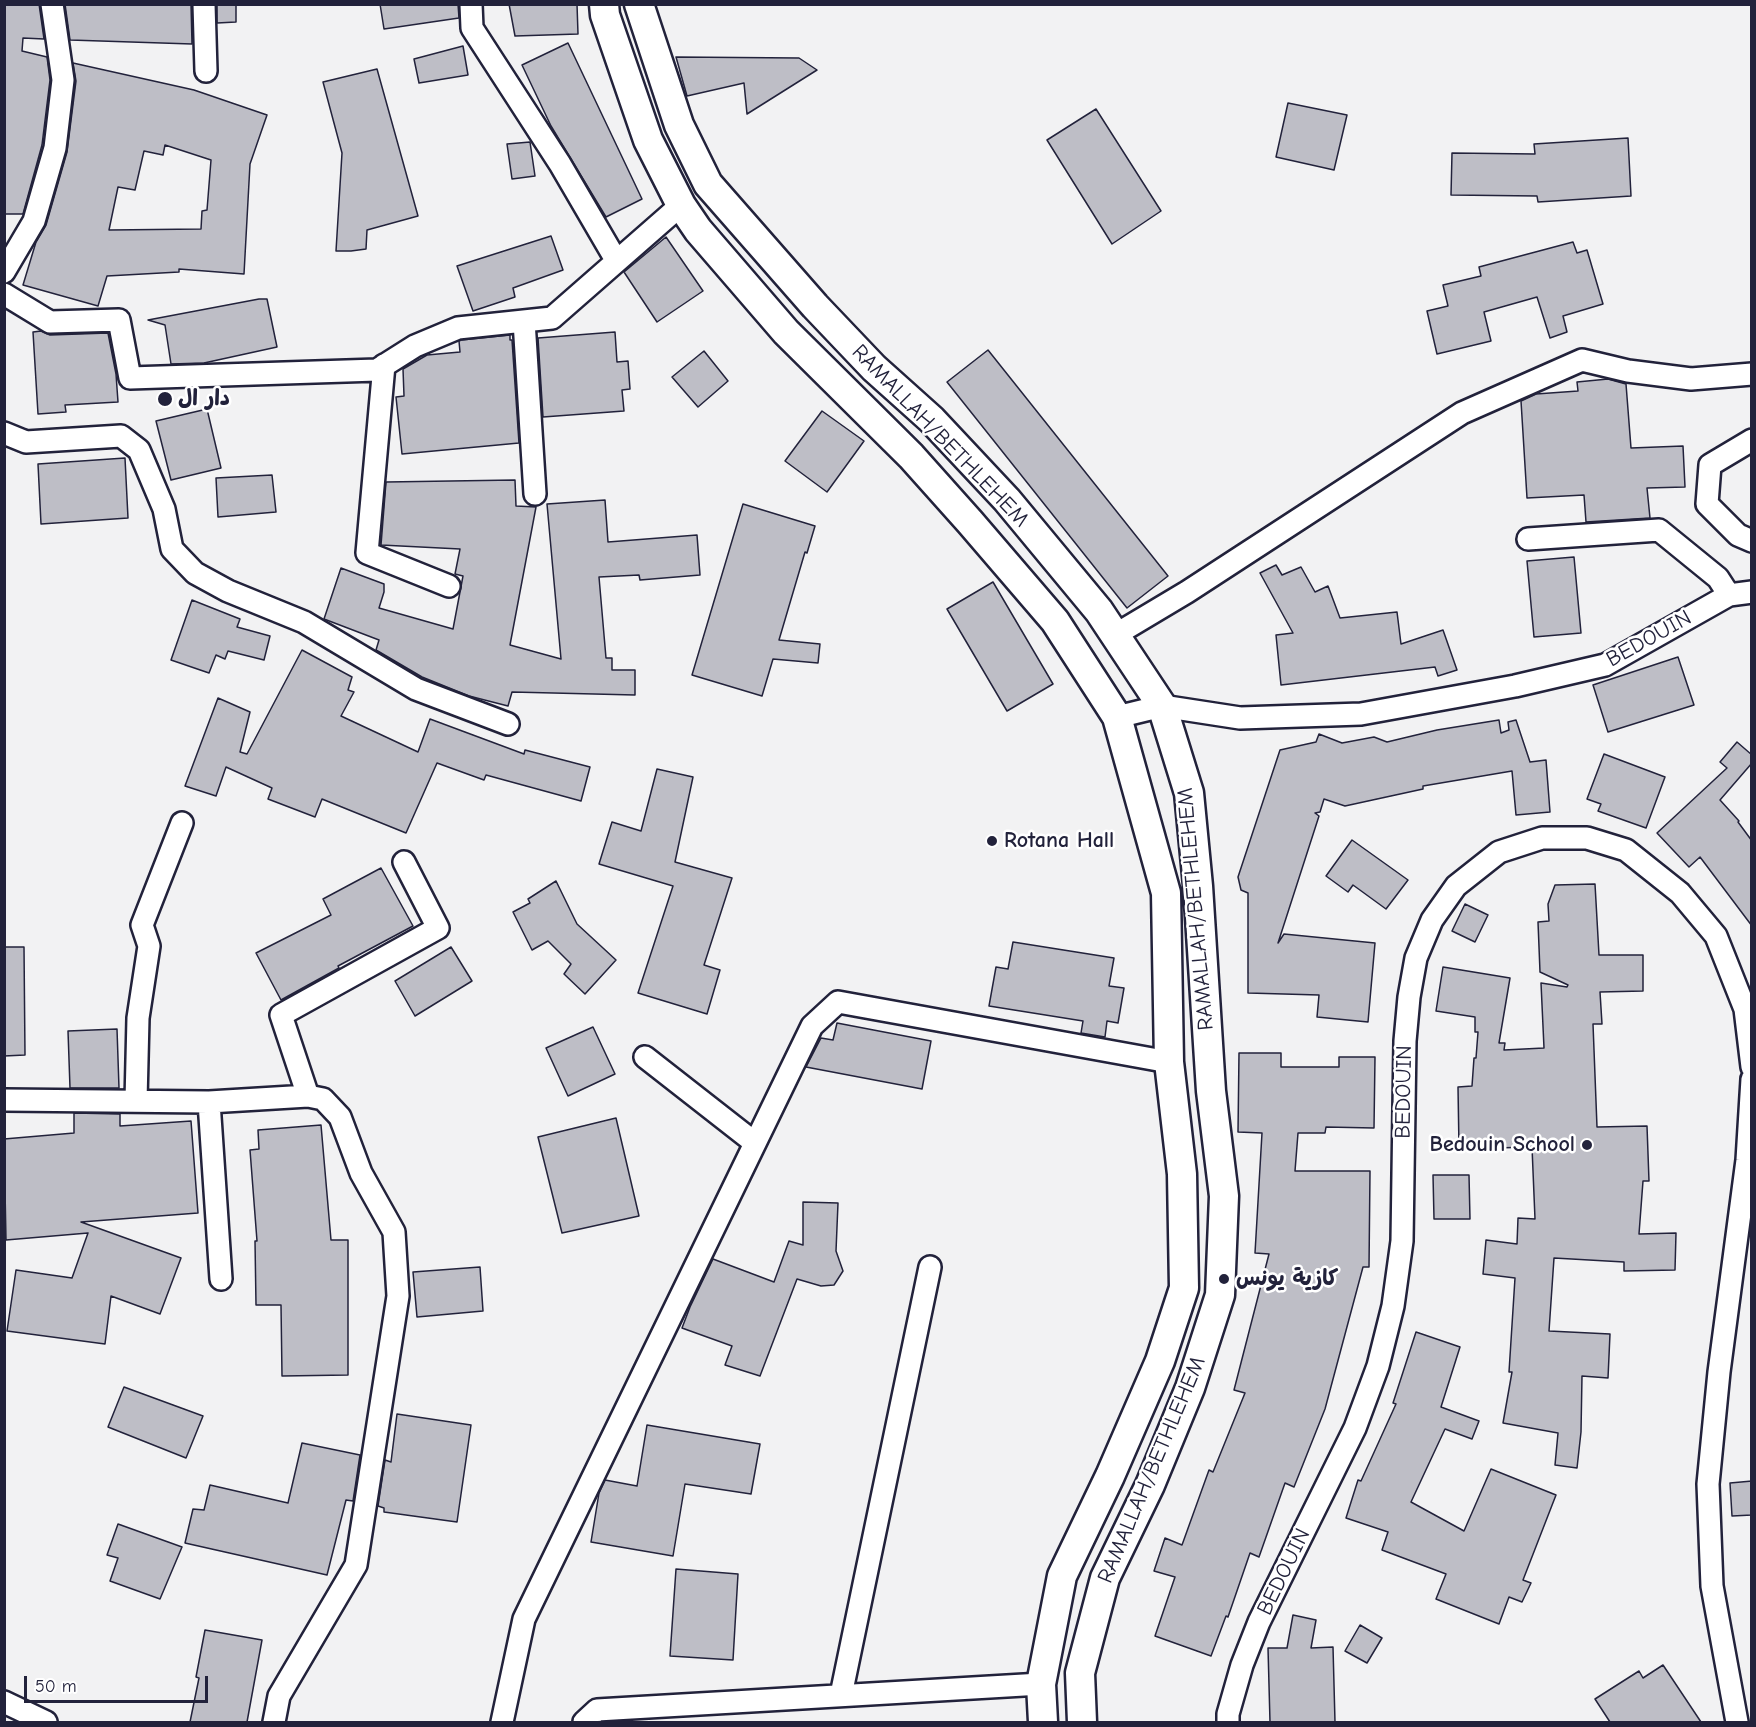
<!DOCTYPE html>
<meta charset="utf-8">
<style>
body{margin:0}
#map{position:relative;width:1756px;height:1727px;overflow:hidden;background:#f2f2f3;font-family:"Comic Neue",sans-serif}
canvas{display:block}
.frame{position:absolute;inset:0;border:6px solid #22223b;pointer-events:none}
.scale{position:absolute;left:24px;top:1676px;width:184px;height:27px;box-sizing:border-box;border:3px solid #22223b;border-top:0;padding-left:8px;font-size:18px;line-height:21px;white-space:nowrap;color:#22223b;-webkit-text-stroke:4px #fff;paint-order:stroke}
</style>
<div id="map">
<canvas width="1756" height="1727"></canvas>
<div class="frame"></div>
<div class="scale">50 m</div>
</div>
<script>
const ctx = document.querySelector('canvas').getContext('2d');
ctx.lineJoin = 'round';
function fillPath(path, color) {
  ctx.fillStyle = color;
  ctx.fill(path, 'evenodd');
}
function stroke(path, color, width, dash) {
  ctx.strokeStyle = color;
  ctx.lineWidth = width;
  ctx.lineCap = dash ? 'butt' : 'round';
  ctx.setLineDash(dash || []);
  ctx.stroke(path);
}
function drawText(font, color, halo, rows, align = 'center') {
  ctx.font = font + ' "Comic Neue","Playpen Sans Arabic",sans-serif';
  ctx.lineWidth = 5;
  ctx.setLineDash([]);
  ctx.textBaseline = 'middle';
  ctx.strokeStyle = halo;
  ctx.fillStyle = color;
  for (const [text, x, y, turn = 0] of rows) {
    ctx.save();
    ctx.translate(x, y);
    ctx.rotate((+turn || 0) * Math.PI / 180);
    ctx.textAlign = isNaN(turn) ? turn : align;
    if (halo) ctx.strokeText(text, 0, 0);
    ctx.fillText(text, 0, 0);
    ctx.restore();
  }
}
const building = new Path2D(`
 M 4,4 L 39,4 L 44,39 L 23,38 L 22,51 L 47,57 L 50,80 L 42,145 L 23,214 L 4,214 Z
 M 65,4 L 191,4 L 192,44 L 70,40 Z
 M 217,4 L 236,4 L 236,22 L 217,23 Z
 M 380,4 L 458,4 L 459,18 L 384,29 Z
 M 509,4 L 577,4 L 578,34 L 515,36 Z
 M 568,43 L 642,199 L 606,217 L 551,126 L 522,65 Z
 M 463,46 L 468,75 L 419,83 L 414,59 Z
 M 676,57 L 799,58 L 817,70 L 747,114 L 744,83 L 687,96 Z
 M 73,63 L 194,90 L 267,115 L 250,164 L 244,274 L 179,269 L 179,272 L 107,276 L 98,306 L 23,285 L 36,242 L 46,225 L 67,152 L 76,81 ZM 165,145 L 211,160 L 207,210 L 202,211 L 201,229 L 109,230 L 118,187 L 135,190 L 144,151 L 163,155 Z
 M 377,69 L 418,216 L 367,230 L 366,249 L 351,251 L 336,251 L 342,153 L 323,82 Z
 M 1288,103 L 1347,115 L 1334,170 L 1276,157 Z
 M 1096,109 L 1161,211 L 1112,244 L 1047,140 Z
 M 1628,138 L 1631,196 L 1538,202 L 1537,196 L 1451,195 L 1452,153 L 1535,154 L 1534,144 Z
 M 530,142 L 535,176 L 512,179 L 507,144 Z
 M 551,236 L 563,270 L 513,288 L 515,297 L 473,311 L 457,266 Z
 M 666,237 L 703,291 L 657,322 L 624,272 Z
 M 1573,242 L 1577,253 L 1587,250 L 1603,304 L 1563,316 L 1567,332 L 1550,338 L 1537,297 L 1484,312 L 1491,341 L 1437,354 L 1427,311 L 1448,306 L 1443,285 L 1481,276 L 1479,267 Z
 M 259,299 L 267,299 L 277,347 L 204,363 L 171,364 L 165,325 L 148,320 Z
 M 41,331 L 50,335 L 108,333 L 116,374 L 118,402 L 65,405 L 66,412 L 38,414 L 33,332 Z
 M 615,332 L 617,362 L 628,361 L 630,389 L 622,390 L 624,411 L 543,417 L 538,338 Z
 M 510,335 L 510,340 L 512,340 L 519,443 L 402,454 L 396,397 L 404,396 L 403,369 L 427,355 L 460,352 L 459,341 L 461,340 Z
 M 988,350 L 1168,576 L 1127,608 L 947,382 Z
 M 704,351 L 728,381 L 698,407 L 672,377 Z
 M 1608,379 L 1626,384 L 1631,448 L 1683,446 L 1685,487 L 1647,488 L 1650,518 L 1586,522 L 1584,495 L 1527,498 L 1521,401 L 1536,394 L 1578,391 L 1577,382 Z
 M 207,409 L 221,468 L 171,480 L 156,421 Z
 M 822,411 L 864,441 L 827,492 L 785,461 Z
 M 125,458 L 128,518 L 41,524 L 38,464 Z
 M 272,475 L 276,512 L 218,517 L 216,478 Z
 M 515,480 L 516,506 L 536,507 L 510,645 L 561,659 L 547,504 L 605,500 L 608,542 L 697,535 L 700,575 L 640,580 L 639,575 L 599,577 L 606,658 L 612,658 L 612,670 L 635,670 L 635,695 L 512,692 L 508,706 L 469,696 L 422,677 L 376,650 L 379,640 L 324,619 L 341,568 L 384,584 L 384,592 L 379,608 L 453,629 L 463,576 L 455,574 L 460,549 L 381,545 L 386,482 Z
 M 743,504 L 815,526 L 807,553 L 805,552 L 779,640 L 820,644 L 818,663 L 773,659 L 762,696 L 692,675 Z
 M 1574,557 L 1581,633 L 1534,637 L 1527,561 Z
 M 1276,565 L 1282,575 L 1301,567 L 1315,592 L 1328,586 L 1340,618 L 1397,612 L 1401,644 L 1443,630 L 1457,670 L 1438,676 L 1435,667 L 1281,685 L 1276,635 L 1293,633 L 1260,573 Z
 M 993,582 L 1053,684 L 1007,711 L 947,609 Z
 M 192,600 L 240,619 L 237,627 L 270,636 L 264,660 L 228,651 L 225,659 L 216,655 L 209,673 L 171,660 Z
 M 302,650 L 352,677 L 348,690 L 354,692 L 341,716 L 418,752 L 430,719 L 524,754 L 525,750 L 590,767 L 581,801 L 486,775 L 484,780 L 437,763 L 406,833 L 322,799 L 315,817 L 268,799 L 272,788 L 226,767 L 216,796 L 185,786 L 218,698 L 250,712 L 240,752 L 247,754 Z
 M 1678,657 L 1694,705 L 1608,732 L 1593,685 Z
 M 1499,720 L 1501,733 L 1509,730 L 1508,722 L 1516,720 L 1530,762 L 1546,760 L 1550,812 L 1516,815 L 1512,771 L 1423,786 L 1423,789 L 1345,806 L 1324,799 L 1320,812 L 1315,813 L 1319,816 L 1278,943 L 1284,934 L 1375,943 L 1368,1022 L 1317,1017 L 1319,995 L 1248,993 L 1248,893 L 1241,890 L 1238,877 L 1280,750 L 1316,742 L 1319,734 L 1342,743 L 1374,737 L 1387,742 L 1437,730 Z
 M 1737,742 L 1752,755 L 1752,763 L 1720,800 L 1739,821 L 1738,822 L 1752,841 L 1752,926 L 1700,857 L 1689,867 L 1657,833 L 1727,768 L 1720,762 Z
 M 1604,754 L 1665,777 L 1646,828 L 1598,811 L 1601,804 L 1587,799 Z
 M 657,769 L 693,777 L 675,862 L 732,878 L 704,965 L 720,970 L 707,1014 L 638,993 L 673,886 L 599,864 L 612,822 L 641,831 Z
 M 1352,840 L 1408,880 L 1386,909 L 1353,885 L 1348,892 L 1326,876 Z
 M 381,868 L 413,926 L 338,966 L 339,968 L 281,1000 L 256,953 L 331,915 L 323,899 Z
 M 556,881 L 577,924 L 616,960 L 585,994 L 564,974 L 571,964 L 548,941 L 532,950 L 513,912 L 530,903 L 528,899 Z
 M 1595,884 L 1599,955 L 1643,955 L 1643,991 L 1600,992 L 1602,1024 L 1593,1024 L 1597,1127 L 1647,1126 L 1649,1181 L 1643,1181 L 1639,1234 L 1676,1233 L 1675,1270 L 1624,1271 L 1624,1262 L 1554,1258 L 1549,1331 L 1610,1334 L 1608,1378 L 1582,1376 L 1581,1432 L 1577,1468 L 1555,1465 L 1558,1433 L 1503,1423 L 1512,1372 L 1509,1372 L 1515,1278 L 1483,1274 L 1486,1240 L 1517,1244 L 1518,1218 L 1535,1219 L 1532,1147 L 1459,1149 L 1458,1087 L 1472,1086 L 1474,1058 L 1476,1058 L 1478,1032 L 1475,1032 L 1475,1017 L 1436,1011 L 1443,967 L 1510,978 L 1499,1043 L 1505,1043 L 1504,1050 L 1544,1048 L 1541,983 L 1567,987 L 1568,985 L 1540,972 L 1538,922 L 1549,921 L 1548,904 L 1555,885 Z
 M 1465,904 L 1488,915 L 1475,942 L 1452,931 Z
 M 1013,942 L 1114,958 L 1109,986 L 1124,988 L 1118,1023 L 1107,1021 L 1105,1037 L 1081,1033 L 1083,1021 L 989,1006 L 996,967 L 1008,969 Z
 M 4,947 L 24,947 L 25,1055 L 4,1056 Z
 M 451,947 L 472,981 L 415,1016 L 395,981 Z
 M 837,1023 L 931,1041 L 922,1089 L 806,1067 L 821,1038 L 833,1040 Z
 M 593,1027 L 615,1074 L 568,1096 L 546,1048 Z
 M 117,1029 L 119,1088 L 70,1088 L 68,1031 Z
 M 1239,1053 L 1281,1053 L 1281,1067 L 1339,1067 L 1339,1057 L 1375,1057 L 1374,1128 L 1326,1127 L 1325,1133 L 1298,1133 L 1295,1171 L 1370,1171 L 1369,1267 L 1363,1267 L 1325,1409 L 1294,1487 L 1285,1483 L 1259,1557 L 1250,1553 L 1228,1617 L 1226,1616 L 1211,1656 L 1155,1636 L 1175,1577 L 1154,1571 L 1165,1538 L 1182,1545 L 1209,1470 L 1213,1472 L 1245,1393 L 1234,1390 L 1269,1254 L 1255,1253 L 1262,1133 L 1238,1132 Z
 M 74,1113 L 120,1114 L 120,1126 L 191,1121 L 198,1213 L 81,1222 L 181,1258 L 160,1314 L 111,1296 L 105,1344 L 7,1331 L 16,1270 L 72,1278 L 88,1233 L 6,1240 L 4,1139 L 74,1133 Z
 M 616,1118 L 639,1216 L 562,1233 L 538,1137 Z
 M 321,1125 L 331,1240 L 348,1240 L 348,1375 L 282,1376 L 281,1305 L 256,1305 L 255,1241 L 257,1241 L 250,1150 L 259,1149 L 258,1130 Z
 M 1433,1175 L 1469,1175 L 1470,1219 L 1434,1219 Z
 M 803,1202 L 838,1203 L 836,1251 L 843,1271 L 834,1285 L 821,1286 L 797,1279 L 760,1376 L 725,1365 L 732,1346 L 682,1328 L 690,1307 L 713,1259 L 774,1282 L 789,1241 L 803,1245 Z
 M 480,1267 L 483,1311 L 417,1317 L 413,1272 Z
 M 1416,1332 L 1460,1347 L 1441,1407 L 1479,1421 L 1472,1439 L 1445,1429 L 1411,1502 L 1464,1531 L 1491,1469 L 1556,1495 L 1523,1580 L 1531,1583 L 1522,1602 L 1509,1597 L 1499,1624 L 1436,1599 L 1446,1574 L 1382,1550 L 1388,1532 L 1346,1518 L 1358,1480 L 1361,1481 L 1396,1404 L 1393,1403 Z
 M 124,1387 L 203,1416 L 186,1458 L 108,1427 Z
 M 397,1414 L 471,1425 L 457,1522 L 384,1512 L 384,1508 L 378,1506 L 385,1460 L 391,1462 Z
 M 647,1425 L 760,1444 L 751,1494 L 685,1484 L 673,1556 L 591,1542 L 599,1493 L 605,1480 L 637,1486 Z
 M 302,1443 L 360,1455 L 353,1501 L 346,1500 L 327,1575 L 185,1543 L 193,1509 L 204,1510 L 210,1485 L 288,1503 Z
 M 1752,1481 L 1752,1515 L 1732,1516 L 1730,1483 Z
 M 118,1524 L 182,1547 L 160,1599 L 110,1581 L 118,1558 L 107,1555 Z
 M 676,1569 L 738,1574 L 733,1660 L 670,1656 Z
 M 1293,1615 L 1316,1620 L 1311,1648 L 1333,1647 L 1335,1722 L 1270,1722 L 1268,1648 L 1287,1648 Z
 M 1360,1625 L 1382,1638 L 1367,1663 L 1345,1651 Z
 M 205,1630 L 262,1640 L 247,1722 L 190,1722 L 199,1678 L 196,1677 Z
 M 1663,1665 L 1701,1722 L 1610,1722 L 1595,1699 L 1639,1671 L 1643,1678 Z`);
fillPath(building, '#bebec6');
stroke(building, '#22223b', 1.5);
const street = new Path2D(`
 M 204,4 L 206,71
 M 471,4 L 472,28 L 560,164 L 616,260
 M 4,272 L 34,221 L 55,148 L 63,80 L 52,4
 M 4,294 L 50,322 L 119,320 L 130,378 L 377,370 L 415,346 L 458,328 L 552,318 L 681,205
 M 524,321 L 535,494
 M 384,365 L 367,553 L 449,586
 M 4,433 L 26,442 L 121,436 L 139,450 L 164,509 L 172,549 L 195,573 L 228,591 L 304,622 L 416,689 L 508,724
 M 1752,440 L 1710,465 L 1707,504 L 1738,535 L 1752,541
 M 1528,539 L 1659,530 L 1718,578 L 1729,595
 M 1115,635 L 1187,592 L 1462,413 L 1582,360 L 1628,371 L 1691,379 L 1752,374
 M 1117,717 L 1162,706 L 1240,718 L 1361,714 L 1515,686 L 1605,665 L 1729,595 L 1752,592
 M 645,1057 L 755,1143
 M 308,1096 L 281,1015 L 438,928 L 404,862
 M 4,1100 L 209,1102 L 308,1096 L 323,1099 L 340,1117 L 361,1173 L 394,1232 L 398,1296 L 356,1565 L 279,1696 L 274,1722
 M 136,1101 L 138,1018 L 149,946 L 142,925 L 182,823
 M 209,1102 L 221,1279
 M 841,1695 L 930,1267
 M 4,1702 L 46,1722
 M 502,1722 L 524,1619 L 812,1026 L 838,1002 L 1169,1062
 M 584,1722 L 597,1710 L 1041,1684
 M 1228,1722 L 1228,1714 L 1242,1665 L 1259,1622 L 1355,1428 L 1378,1366 L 1393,1306 L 1402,1241 L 1405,1041 L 1409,997 L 1416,958 L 1432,920 L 1456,886 L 1499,852 L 1542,838 L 1587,838 L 1626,850 L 1680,893 L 1716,936 L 1745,1009 L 1752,1067
 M 1737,1722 L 1712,1586 L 1708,1484 L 1719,1372 L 1747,1160 L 1752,1079`);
const secondary = new Path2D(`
 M 604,4 L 605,15 L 648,140 L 681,205 L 698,230 L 786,332 L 911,456 L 970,522 L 1055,621 L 1117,717 L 1166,893 L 1169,1062 L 1182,1174 L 1184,1288 L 1160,1361 L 1110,1476 L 1062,1576 L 1041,1684 L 1043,1722
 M 639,4 L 679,125 L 708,184 L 815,306 L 874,368 L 932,420 L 1007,500 L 1099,611 L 1162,706 L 1189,793 L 1198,886 L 1211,1091 L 1224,1196 L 1220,1295 L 1190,1388 L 1150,1485 L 1105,1578 L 1080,1673 L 1082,1722`);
stroke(street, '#22223b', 26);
stroke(secondary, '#22223b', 33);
stroke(street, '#fff', 21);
stroke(secondary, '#fff', 28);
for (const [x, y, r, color] of [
 [165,399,8,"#22223b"],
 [992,841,6,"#22223b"],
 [1587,1145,6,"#22223b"],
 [1224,1279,6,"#22223b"]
]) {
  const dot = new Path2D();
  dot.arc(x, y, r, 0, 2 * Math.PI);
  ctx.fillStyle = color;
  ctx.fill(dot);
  stroke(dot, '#fff', 2);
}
drawText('bold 22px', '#22223b', '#fff', [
 ["دار ال",178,399],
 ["Rotana Hall",1004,841],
 ["Bedouin School",1575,1145,"right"],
 ["كازية يونس",1236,1279]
], 'left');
drawText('22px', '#22223b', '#fff', [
 ["RAMALLAH/BETHLEHEM",940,436,46],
 ["BEDOUIN",1649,639,-29],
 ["RAMALLAH/BETHLEHEM",1196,909,-95],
 ["BEDOUIN",1404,1092,-89],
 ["RAMALLAH/BETHLEHEM",1152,1470,-67],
 ["BEDOUIN",1284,1572,-64]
]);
</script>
